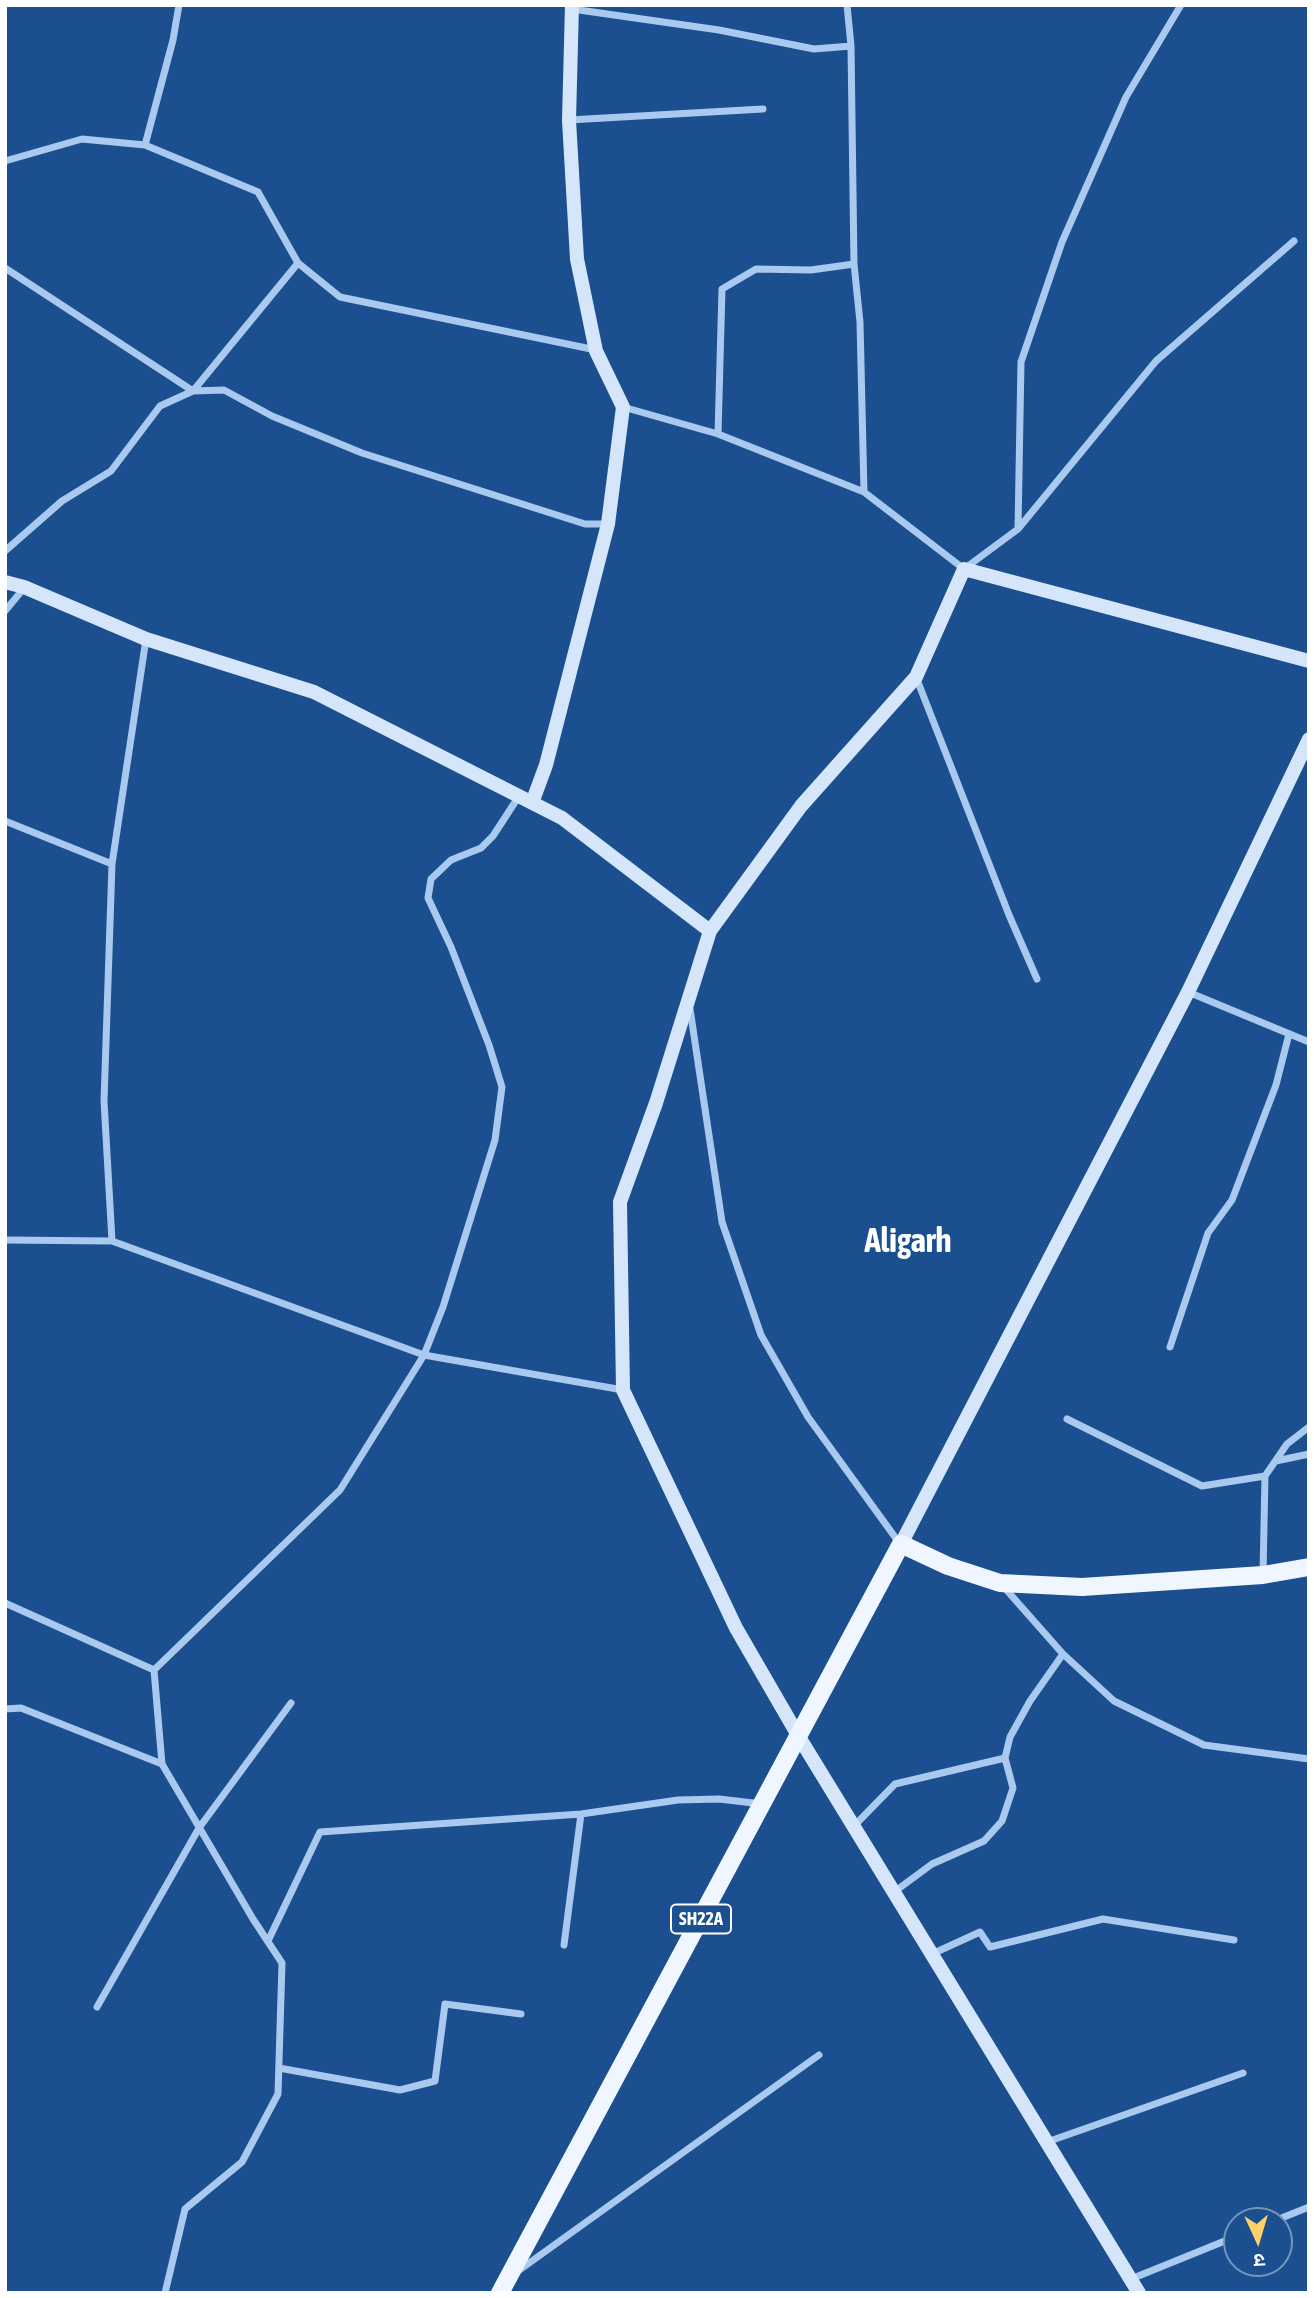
<!DOCTYPE html>
<meta charset="utf-8">
<style>
body{margin:0}
#map{position:relative;width:1314px;height:2298px;overflow:hidden;background:#1b4f8f;font-family:"Asap Condensed","Noto Sans Devanagari",sans-serif}
canvas{display:block}
.frame{position:absolute;inset:0;border:7px solid #fff;pointer-events:none}
.north{position:absolute;left:1223px;top:2207px;width:70px;height:70px;box-sizing:border-box;background:#1b4f8f;border:2px solid #7695bc;border-radius:50%;rotate:176deg;font-size:19px;font-weight:700;line-height:28px;text-align:center;color:#fff}
.north::after{content:'';display:block;margin:auto;width:24px;height:32px;background:#ffd166;clip-path:polygon(50% 0,100% 100%,50% 72%,0 100%)}
</style>
<div id="map">
<canvas width="1314" height="2298"></canvas>
<div class="frame"></div>
<div class="north">उ</div>
</div>
<script>
const ctx = document.querySelector('canvas').getContext('2d');
ctx.lineJoin = 'round';
function stroke(path, color, width, dash) {
  ctx.strokeStyle = color;
  ctx.lineWidth = width;
  ctx.lineCap = dash ? 'butt' : 'round';
  ctx.setLineDash(dash || []);
  ctx.stroke(path);
}
function drawText(font, color, halo, rows, align = 'center') {
  ctx.font = font + ' "Asap Condensed",sans-serif';
  ctx.lineWidth = 6;
  ctx.setLineDash([]);
  ctx.textBaseline = 'middle';
  ctx.strokeStyle = halo;
  ctx.fillStyle = color;
  for (const [text, x, y, turn = 0] of rows) {
    ctx.save();
    ctx.translate(x, y);
    ctx.rotate((+turn || 0) * Math.PI / 180);
    ctx.textAlign = isNaN(turn) ? turn : align;
    if (halo) ctx.strokeText(text, 0, 0);
    ctx.fillText(text, 0, 0);
    ctx.restore();
  }
}
stroke(new Path2D(`
 M 847,5 L 851,46 L 854,264 L 860,322 L 864,492
 M 572,9 L 719,30 L 814,49 L 851,46
 M 569,120 L 763,109
 M 145,145 L 173,40 L 179,5
 M 5,161 L 82,139 L 145,145 L 258,192 L 298,263 L 340,297 L 596,350
 M 5,268 L 193,391 L 298,263
 M 623,407 L 718,434 L 864,492 L 964,569 L 1018,529 L 1156,361 L 1294,241
 M 718,434 L 722,289 L 756,269 L 811,270 L 854,264
 M 1018,528 L 1021,362 L 1062,242 L 1126,97 L 1181,5
 M 5,551 L 62,501 L 111,471 L 160,406 L 193,391 L 224,390 L 272,416 L 362,453 L 585,524 L 607,524
 M 5,611 L 24,588
 M 916,677 L 1009,915 L 1037,979
 M 5,821 L 112,864
 M 1188,992 L 1309,1042
 M 690,1009 L 722,1222 L 761,1335 L 808,1417 L 900,1544
 M 5,1240 L 112,1241 L 424,1355 L 623,1390
 M 112,1241 L 104,1101 L 112,864 L 146,639
 M 1170,1347 L 1208,1233 L 1232,1200 L 1276,1085 L 1289,1034
 M 1067,1419 L 1202,1486 L 1265,1476 L 1263,1575
 M 1276,1461 L 1309,1454
 M 1265,1476 L 1287,1444 L 1309,1427
 M 1003,1586 L 1063,1654 L 1114,1701 L 1204,1745 L 1309,1759
 M 5,1603 L 154,1670 L 340,1490 L 424,1355 L 443,1307 L 495,1140 L 502,1087 L 489,1045 L 451,947 L 428,898 L 431,879 L 451,860 L 481,848 L 493,836 L 519,796
 M 154,1670 L 162,1764 L 253,1919 L 282,1963 L 278,2094 L 242,2162 L 185,2209 L 165,2293
 M 5,1709 L 21,1708 L 162,1764
 M 854,1826 L 895,1784 L 1005,1758
 M 894,1892 L 932,1864 L 984,1841 L 1002,1821 L 1013,1788 L 1005,1758 L 1010,1737 L 1030,1701 L 1063,1654
 M 268,1941 L 320,1832 L 581,1814 L 678,1800 L 719,1799 L 762,1804
 M 564,1945 L 581,1814
 M 932,1954 L 980,1932 L 990,1947 L 1103,1919 L 1234,1940
 M 97,2007 L 199,1828 L 291,1703
 M 279,2068 L 400,2090 L 435,2081 L 445,2004 L 521,2014
 M 1047,2142 L 1243,2073
 M 1274,2221 L 1309,2207
 M 518,2271 L 819,2055
 M 1131,2279 L 1237,2236`), '#a9c9ee', 7);
stroke(new Path2D(`
 M 5,582 L 24,587 L 146,639 L 314,692 L 562,818 L 710,931
 M 532,803 L 546,765 L 608,524 L 623,407 L 596,351 L 577,259 L 569,120 L 572,5
 M 901,1544 L 1188,992 L 1309,739
 M 1139,2293 L 799,1737 L 736,1628 L 623,1390 L 620,1202 L 656,1103 L 710,931 L 801,806 L 916,677 L 964,569 L 1309,661`), '#d6e6fa', 14);
stroke(new Path2D(`
 M 500,2293 L 901,1544 L 948,1566 L 1000,1583 L 1082,1587 L 1263,1575 L 1309,1567`), '#f0f6ff', 18);
for (const [x, y, w] of [
 [701,1919,60]
]) {
  const box = new Path2D();
  box.roundRect(x - w / 2, y - 14.5, w, 29, 5);
  ctx.fillStyle = '#1b4f8f';
  ctx.fill(box);
  stroke(box, '#fff', 2);
}
drawText('bold 18px', '#fff', null, [
 ["SH22A",701,1919]
]);
drawText('bold 33px', '#fff', '#1b4f8f', [
 ["Aligarh",908,1242]
]);
</script>
